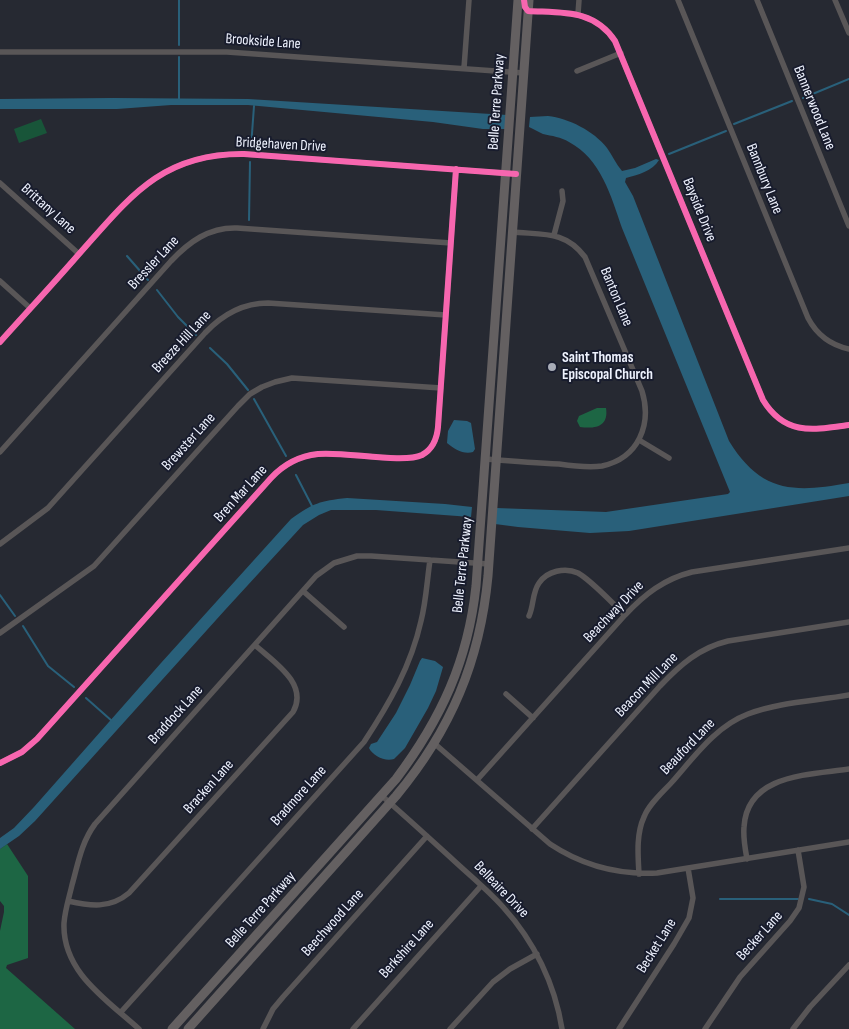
<!DOCTYPE html>
<style>
body{margin:0}
canvas{display:block;background:#262932}
</style>
<canvas width="849" height="1029"></canvas>
<script>
const ctx = document.querySelector('canvas').getContext('2d');
ctx.lineJoin = 'round';
function fillPath(path, color) {
  ctx.fillStyle = color;
  ctx.fill(path, 'evenodd');
}
function stroke(path, color, width, dash) {
  ctx.strokeStyle = color;
  ctx.lineWidth = width;
  ctx.lineCap = dash ? 'butt' : 'round';
  ctx.setLineDash(dash || []);
  ctx.stroke(path);
}
function drawText(font, color, halo, rows, align = 'center') {
  ctx.font = font + ' "Sofia Sans Condensed",sans-serif';
  ctx.lineWidth = 4;
  ctx.setLineDash([]);
  ctx.textBaseline = 'middle';
  ctx.strokeStyle = halo;
  ctx.fillStyle = color;
  for (const [text, x, y, turn = 0] of rows) {
    ctx.save();
    ctx.translate(x, y);
    ctx.rotate((+turn || 0) * Math.PI / 180);
    ctx.textAlign = isNaN(turn) ? turn : align;
    if (halo) ctx.strokeText(text, 0, 0);
    ctx.fillText(text, 0, 0);
    ctx.restore();
  }
}
fillPath(new Path2D(`
 M 41,119 L 47,133 L 19,143 L 14,129 Z`), '#185539');
fillPath(new Path2D(`
 M 597,408 L 606,408 C 609,427 595,429 580,427 L 577,421 L 579,416 Z
 M 7,844 L 28,876 L 28,958 L 7,965 L 6,968 L 75,1029 L 0,1029 L 0,931 L 4,912 L 4,906 L 0,901 L 0,849 Z`), '#1d6644');
fillPath(new Path2D(`
 M 113,98 L 248,99 L 507,115 L 506,129 L 483,129 L 433,122 L 248,105 L 171,105 L 117,109 L 0,109 L 0,99 Z
 M 548,116 C 568,118 594,131 607,148 C 612,155 616,164 622,171 L 635,168 L 656,159 L 659,160 C 653,171 637,175 626,178 L 625,182 L 633,196 L 729,441 C 761,493 794,493 849,483 L 849,496 L 629,531 L 590,533 L 518,527 L 495,524 L 496,508 L 606,512 L 728,494 L 730,492 L 622,228 C 611,196 601,159 569,142 C 561,137 552,136 543,134 C 538,132 534,129 529,127 L 530,117 Z
 M 454,420 L 467,421 L 471,423 L 475,449 L 473,452 C 464,455 454,449 447,443 L 448,431 Z
 M 347,498 L 445,504 L 472,507 L 471,517 L 376,510 L 331,510 L 319,515 L 303,525 L 225,610 L 35,821 L 19,836 L 0,849 L 0,838 L 14,828 L 34,807 L 161,663 L 291,519 C 313,503 320,501 347,498 Z
 M 422,658 L 435,661 L 443,667 L 436,691 L 428,708 L 405,748 L 394,759 C 385,762 373,756 369,748 L 371,744 L 377,742 L 396,713 L 410,685 L 420,661 Z`), '#29607a');
stroke(new Path2D(`
 M 179,45 L 179,0
 M 803,98 L 849,79
 M 179,99 L 179,57
 M 734,124 L 792,101
 M 251,147 L 254,106
 M 669,154 L 726,131
 M 249,220 L 250,162
 M 127,256 L 148,280
 M 157,290 L 178,317 L 196,335
 M 210,348 L 227,364 L 248,390
 M 254,399 L 286,456
 M 296,475 L 312,506
 M 0,595 L 15,616
 M 23,626 L 48,666 L 74,687
 M 86,698 L 112,721
 M 720,899 L 798,899
 M 809,899 L 832,904 L 849,915`), '#29607a', 2);
stroke(new Path2D(`
 M 524,0 L 525,7 L 528,11 C 562,13 594,9 615,41 L 763,400 C 785,436 813,430 849,425
 M 678,0 L 808,318 C 817,335 830,345 849,349
 M 757,0 L 849,226
 M 835,0 L 849,33
 M 578,14 L 579,0
 M 0,52 L 227,52 L 524,73
 M 464,68 L 469,0
 M 577,71 L 621,53
 M 0,183 L 79,254
 M 554,235 L 563,201 L 562,191
 M 0,281 L 30,308
 M 0,342 C 26,313 53,284 79,254 C 129,198 161,153 244,154 L 516,174
 M 639,440 L 669,458
 M 0,452 L 171,261 C 189,242 209,227 237,228 L 451,243
 M 486,459 C 510,461 535,463 559,464 C 573,466 588,468 602,466 C 639,458 652,424 642,391 L 585,257 C 565,230 542,235 512,232
 M 0,544 L 48,508 L 205,333 C 222,315 242,303 268,303 L 446,315
 M 303,591 L 344,627
 M 529,616 C 534,605 532,593 539,583 C 547,571 565,567 578,573 C 591,580 613,604 625,615
 M 0,633 L 94,566 L 238,406 L 250,394 L 262,387 L 275,382 L 292,378 L 441,388
 M 506,694 L 533,718
 M 435,744 L 550,844 C 583,866 617,875 657,873 L 849,842
 M 0,763 L 22,752 L 37,739 L 271,478 C 283,465 300,456 318,454 C 343,451 403,464 422,455 C 433,449 437,438 438,427 L 456,169
 M 477,780 L 625,615 C 645,594 664,579 692,572 L 849,548
 M 382,796 C 405,816 428,837 450,857 C 468,874 487,889 503,907 C 534,941 555,984 562,1029
 M 532,829 L 660,686 C 680,665 699,648 728,641 L 849,622
 M 747,859 C 745,848 743,838 744,827 C 747,774 809,775 849,769
 M 639,874 C 638,856 636,834 644,817 C 649,804 662,793 672,782 C 694,757 716,726 748,714 C 779,702 816,701 849,695
 M 68,901 C 90,906 110,909 129,893 L 293,712 C 309,684 274,662 255,645
 M 121,1012 L 364,742 C 389,704 411,666 421,621 C 426,602 427,581 430,560
 M 139,1029 C 107,1000 62,972 64,923 C 65,910 69,898 72,885 C 78,864 81,843 95,824 L 316,576 L 334,563 L 357,556 L 371,556 L 489,564
 M 263,1029 L 273,1009 L 283,997 L 427,836
 M 353,1029 L 481,886
 M 450,1029 L 493,982 L 510,969 L 537,954
 M 619,1029 L 674,944 L 689,918 L 693,898 L 688,868
 M 705,1029 L 740,977 L 790,921 L 799,908 L 804,887 L 798,850
 M 793,1029 L 810,1007 L 849,965`), '#595657', 5.5);
stroke(new Path2D(`
 M 172,1029 L 396,779 C 441,719 468,661 476,586 L 518,0
 M 188,1029 L 396,796 C 451,730 480,661 488,576 L 529,0`), '#646061', 9);
stroke(new Path2D(`
 M 524,0 L 525,7 L 528,11 C 562,13 594,9 615,41 L 763,400 C 785,436 813,430 849,425
 M 0,342 C 26,313 53,284 79,254 C 129,198 161,153 244,154 L 516,174
 M 0,763 L 22,752 L 37,739 L 271,478 C 283,465 300,456 318,454 C 343,451 403,464 422,455 C 433,449 437,438 438,427 L 456,169`), '#f766af', 6);
for (const [x, y, r, color] of [
 [552,367,5,"#a8acb7"]
]) {
  const dot = new Path2D();
  dot.arc(x, y, r, 0, 2 * Math.PI);
  ctx.fillStyle = color;
  ctx.fill(dot);
  stroke(dot, '#181c2d', 2);
}
drawText('15px', '#eef2fe', '#181c2d', [
 ["Brookside Lane",263,42,4],
 ["Belle Terre Parkway",497,102,-86],
 ["Bannerwood Lane",814,108,68],
 ["Bridgehaven Drive",281,145,3],
 ["Bannbury Lane",764,179,68],
 ["Brittany Lane",48,209,42],
 ["Bayside Drive",699,210,68],
 ["Bressler Lane",154,263,-47],
 ["Banton Lane",616,297,67],
 ["Breeze Hill Lane",182,342,-47],
 ["Brewster Lane",189,442,-48],
 ["Bren Mar Lane",241,494,-48],
 ["Belle Terre Parkway",463,565,-84],
 ["Beachway Drive",614,612,-46],
 ["Beacon Mill Lane",647,685,-46],
 ["Braddock Lane",176,715,-48],
 ["Beauford Lane",688,747,-46],
 ["Bracken Lane",209,787,-48],
 ["Bradmore Lane",299,796,-48],
 ["Belleaire Drive",501,890,46],
 ["Belle Terre Parkway",261,910,-48],
 ["Beechwood Lane",333,923,-48],
 ["Becker Lane",760,936,-48],
 ["Becket Lane",657,946,-58],
 ["Berkshire Lane",407,949,-48]
]);
drawText('bold 15px', '#eef2fe', '#181c2d', [
 ["Saint Thomas",562,358],
 ["Episcopal Church",562,375]
], 'left');
</script>
